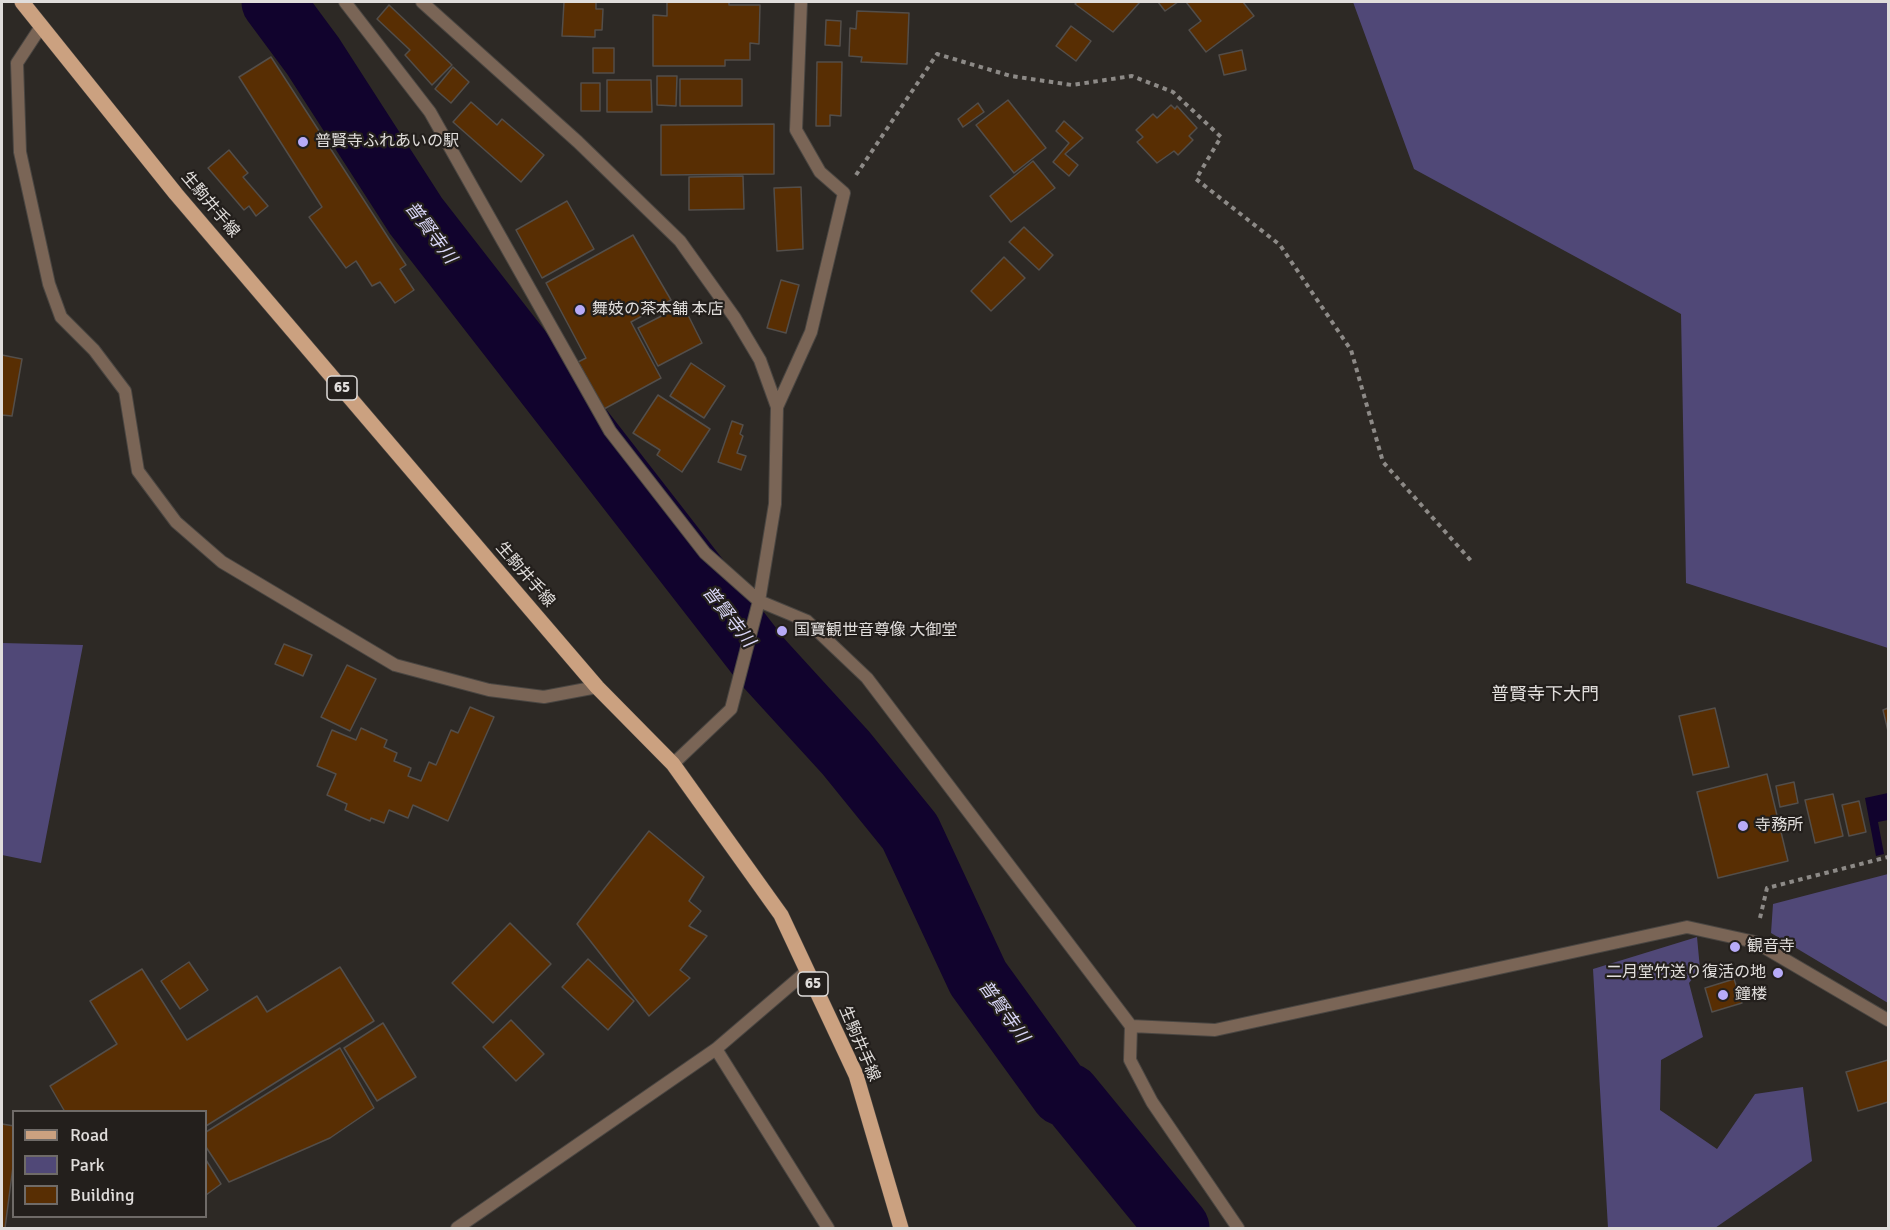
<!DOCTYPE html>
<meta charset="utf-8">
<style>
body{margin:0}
#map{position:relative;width:1890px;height:1230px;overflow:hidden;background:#2d2925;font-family:Signika,sans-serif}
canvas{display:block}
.frame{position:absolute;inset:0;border:3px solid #e0dddb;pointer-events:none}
.legend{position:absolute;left:12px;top:1110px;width:195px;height:108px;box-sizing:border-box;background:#231f1c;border:2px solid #6f6b68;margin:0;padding:8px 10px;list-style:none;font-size:18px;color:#e0dddb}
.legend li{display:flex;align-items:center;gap:12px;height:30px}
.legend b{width:30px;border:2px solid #6f6b68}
</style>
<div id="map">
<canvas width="1890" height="1230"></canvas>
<div class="frame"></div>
<ul class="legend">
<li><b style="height:8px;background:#cba180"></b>Road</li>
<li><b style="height:16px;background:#504877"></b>Park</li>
<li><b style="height:16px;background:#582e03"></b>Building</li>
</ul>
</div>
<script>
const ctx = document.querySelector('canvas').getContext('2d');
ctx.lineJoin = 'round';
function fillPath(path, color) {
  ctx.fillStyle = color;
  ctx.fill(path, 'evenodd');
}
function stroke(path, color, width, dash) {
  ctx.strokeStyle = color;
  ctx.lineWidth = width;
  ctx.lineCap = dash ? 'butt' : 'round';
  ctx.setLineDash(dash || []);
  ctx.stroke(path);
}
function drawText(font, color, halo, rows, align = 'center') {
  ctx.font = font + ' Signika,"Noto Sans JP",sans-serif';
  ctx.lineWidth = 4.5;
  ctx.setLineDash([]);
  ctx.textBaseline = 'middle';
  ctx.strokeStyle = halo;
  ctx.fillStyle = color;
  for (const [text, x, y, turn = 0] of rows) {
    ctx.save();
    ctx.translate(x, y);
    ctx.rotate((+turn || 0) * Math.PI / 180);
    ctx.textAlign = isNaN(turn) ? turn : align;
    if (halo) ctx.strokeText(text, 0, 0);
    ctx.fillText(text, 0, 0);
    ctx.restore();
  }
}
fillPath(new Path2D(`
 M 1353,2 L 1888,2 L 1888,648 L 1686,583 L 1681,314 L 1414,169 Z
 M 2,643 L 83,645 L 41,863 L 2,855 Z
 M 1888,874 L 1888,1003 L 1771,933 L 1773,904 Z
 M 1697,937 L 1700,969 L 1689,983 L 1703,1037 L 1661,1060 L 1660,1110 L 1717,1149 L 1755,1094 L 1803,1087 L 1812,1161 L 1715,1228 L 1608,1228 L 1593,969 Z`), '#504877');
fillPath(new Path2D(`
 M 1888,793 L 1888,820 L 1878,822 L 1884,854 L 1876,856 L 1865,798 Z`), '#11032d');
stroke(new Path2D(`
 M 273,2 L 313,56 L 416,216 L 762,661 L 846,753 L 910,832 L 978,978 L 1062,1094 L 1069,1095 L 1178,1228`), '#11032d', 63);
const building = new Path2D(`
 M 564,2 L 596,2 L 596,9 L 603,9 L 602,30 L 595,30 L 595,37 L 562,36 Z
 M 667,2 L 729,2 L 729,5 L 760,5 L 759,44 L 750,43 L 750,60 L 725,60 L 725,66 L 653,66 L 653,15 L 667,16 Z
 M 1077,2 L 1140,2 L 1113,32 L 1075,4 Z
 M 1158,2 L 1178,2 L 1165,11 Z
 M 1186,2 L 1243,2 L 1254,16 L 1206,52 L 1189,30 L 1201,21 Z
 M 389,5 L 452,65 L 432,85 L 405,55 L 410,50 L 377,19 Z
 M 857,11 L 909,13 L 907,64 L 861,62 L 862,57 L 849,56 L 850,28 L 856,29 Z
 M 826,20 L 841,21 L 840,46 L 825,45 Z
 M 1071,26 L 1091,41 L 1076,61 L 1056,46 Z
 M 593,48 L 614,48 L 614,73 L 593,73 Z
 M 1242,50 L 1246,70 L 1224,75 L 1219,55 Z
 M 271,57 L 406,265 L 400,269 L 414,290 L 395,303 L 380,282 L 372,286 L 356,261 L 346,268 L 309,217 L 322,207 L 239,77 Z
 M 817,62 L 842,62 L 841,116 L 830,115 L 830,126 L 816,126 Z
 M 453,67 L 469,82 L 451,103 L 435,89 Z
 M 657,76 L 677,76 L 676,106 L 657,105 Z
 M 680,79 L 742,79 L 742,106 L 680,106 Z
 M 607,80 L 651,80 L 652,112 L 607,112 Z
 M 581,83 L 600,83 L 600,111 L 581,111 Z
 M 1008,100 L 1046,148 L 1014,173 L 976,125 Z
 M 471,102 L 497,125 L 502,119 L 544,155 L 521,182 L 453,122 Z
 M 978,103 L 984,112 L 963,127 L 958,119 Z
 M 1171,105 L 1175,109 L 1177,106 L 1197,128 L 1189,136 L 1193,140 L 1178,155 L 1174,151 L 1157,163 L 1137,142 L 1143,137 L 1136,130 L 1153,114 L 1157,118 Z
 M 1064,121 L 1083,138 L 1065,154 L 1078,165 L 1069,176 L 1053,162 L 1069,143 L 1056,131 Z
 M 774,124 L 774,174 L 661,175 L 661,125 Z
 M 229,150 L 248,173 L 243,177 L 268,206 L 256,216 L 249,206 L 244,210 L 208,168 Z
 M 1033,161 L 1055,188 L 1011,222 L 990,196 Z
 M 743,176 L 744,209 L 689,210 L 689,177 Z
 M 801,187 L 803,249 L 777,251 L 774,188 Z
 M 567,201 L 594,249 L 542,278 L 516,230 Z
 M 1024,227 L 1053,255 L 1039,270 L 1009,242 Z
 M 633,235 L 671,300 L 631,322 L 661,378 L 604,409 L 578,362 L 586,358 L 546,283 Z
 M 1004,257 L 1025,278 L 991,311 L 971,291 Z
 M 781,280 L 799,285 L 786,333 L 767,328 Z
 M 683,305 L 702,343 L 658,366 L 638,328 Z
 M 2,355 L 22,359 L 12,416 L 2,415 Z
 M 691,363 L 725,386 L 704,418 L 670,396 Z
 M 658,395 L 710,429 L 682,472 L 657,455 L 660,450 L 633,433 Z
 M 732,421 L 743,425 L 740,434 L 743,436 L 737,453 L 746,456 L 741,470 L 718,462 Z
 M 284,644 L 312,655 L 303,676 L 275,664 Z
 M 347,665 L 376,679 L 350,731 L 321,717 Z
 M 470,707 L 494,717 L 448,821 L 413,805 L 408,818 L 389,810 L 384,823 L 371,818 L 370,821 L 345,810 L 347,804 L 327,795 L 336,774 L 317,766 L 332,730 L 356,740 L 361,728 L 387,740 L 384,747 L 397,753 L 394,761 L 411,768 L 408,776 L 421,781 L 429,762 L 436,765 L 451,730 L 458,733 Z
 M 1715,708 L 1729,767 L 1693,775 L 1679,716 Z
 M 1888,708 L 1888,731 L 1883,710 Z
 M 1767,774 L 1788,861 L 1718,878 L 1697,792 Z
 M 1794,782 L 1798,803 L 1780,807 L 1776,786 Z
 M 1833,794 L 1843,836 L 1815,843 L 1805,800 Z
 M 1859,801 L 1866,832 L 1849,836 L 1842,805 Z
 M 649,831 L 704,877 L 689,901 L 701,911 L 689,926 L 707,936 L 680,970 L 690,978 L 649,1016 L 577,924 Z
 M 510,923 L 551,964 L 493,1023 L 452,983 Z
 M 588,959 L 634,1001 L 608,1030 L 562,987 Z
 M 189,962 L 208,990 L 180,1009 L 161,981 Z
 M 340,967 L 374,1021 L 206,1126 L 206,1112 L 65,1112 L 50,1086 L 117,1044 L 90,1001 L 142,969 L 187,1040 L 257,996 L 267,1012 Z
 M 1734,979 L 1742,1003 L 1712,1012 L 1705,988 Z
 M 511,1020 L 544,1054 L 516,1081 L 483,1047 Z
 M 383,1023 L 416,1077 L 377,1101 L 344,1048 Z
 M 340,1048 L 374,1108 L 330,1138 L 229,1182 L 206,1147 L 206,1132 Z
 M 1888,1060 L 1888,1102 L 1858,1111 L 1846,1072 Z
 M 2,1124 L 14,1126 L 14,1159 L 5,1228 L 2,1228 Z
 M 206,1160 L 221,1184 L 206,1195 Z`);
fillPath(building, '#582e03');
stroke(building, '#534e4a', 1.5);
const minor = new Path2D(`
 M 345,2 L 430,112 L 610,431 L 705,553 L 759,601 L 807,621 L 867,678 L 1131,1026 L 1130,1060 L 1152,1102 L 1238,1228
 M 422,2 L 578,142 L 680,241 L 735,318 L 760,360 L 777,407 L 775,504 L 759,601 L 731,709 L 673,764
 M 42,25 L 17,63 L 20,152 L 49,284 L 61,317 L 94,350 L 125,391 L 138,471 L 176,522 L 222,562 L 395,665 L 489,690 L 544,697 L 597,687
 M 777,407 L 811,332 L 844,193 L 820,172 L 796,130 L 801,2
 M 1131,1026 L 1215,1030 L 1687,927 L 1755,942 L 1888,1020
 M 716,1049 L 828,1228
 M 457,1228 L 716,1049 L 807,971`);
const primary = new Path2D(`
 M 22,2 L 176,194 L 496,569 L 597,687 L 673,764 L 781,915 L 856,1075 L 901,1228`);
stroke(minor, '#4a4642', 14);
stroke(primary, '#4a4642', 16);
stroke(new Path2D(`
 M 856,175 L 937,54 L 1011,76 L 1072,85 L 1132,76 L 1173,92 L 1221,137 L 1196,179 L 1280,245 L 1351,350 L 1383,462 L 1473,563
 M 1760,918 L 1767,888 L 1888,857`), '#8d8a87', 4, [4.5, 4.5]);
stroke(minor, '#7a6556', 12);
stroke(primary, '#cba180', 15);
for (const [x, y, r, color] of [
 [303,142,6,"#b7abf8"],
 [580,310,6,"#b7abf8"],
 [782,631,6,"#b7abf8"],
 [1743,826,6,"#b7abf8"],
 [1735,947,6,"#b7abf8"],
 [1778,973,6,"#b7abf8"],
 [1723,995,6,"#b7abf8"]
]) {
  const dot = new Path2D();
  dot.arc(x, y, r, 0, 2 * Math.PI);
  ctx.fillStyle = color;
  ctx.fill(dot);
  stroke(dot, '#231f1c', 2);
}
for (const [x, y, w] of [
 [342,388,30],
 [813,984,30]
]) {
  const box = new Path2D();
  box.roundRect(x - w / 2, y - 12, w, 24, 4.5);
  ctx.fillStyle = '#231f1c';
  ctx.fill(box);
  stroke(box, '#e0dddb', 1.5);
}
drawText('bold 15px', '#e0dddb', null, [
 ["65",342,388],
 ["65",813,984]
]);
drawText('16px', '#e0dddb', '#231f1c', [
 ["普賢寺ふれあいの駅",315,142],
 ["舞妓の茶本舗 本店",592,310],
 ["国寶観世音尊像 大御堂",794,631],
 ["寺務所",1755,826],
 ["観音寺",1747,947],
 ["二月堂竹送り復活の地",1766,973,"right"],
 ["鐘楼",1735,995]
], 'left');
drawText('16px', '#e0dddb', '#231f1c', [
 ["生駒井手線",210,205,50],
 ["生駒井手線",525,575,49],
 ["生駒井手線",859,1044,67]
]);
drawText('italic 18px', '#d9d6f6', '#231f1c', [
 ["普賢寺川",430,233,53],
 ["普賢寺川",728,617,52],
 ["普賢寺川",1003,1012,54]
]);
drawText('18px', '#e0dddb', '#231f1c', [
 ["普賢寺下大門",1545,695]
]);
</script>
